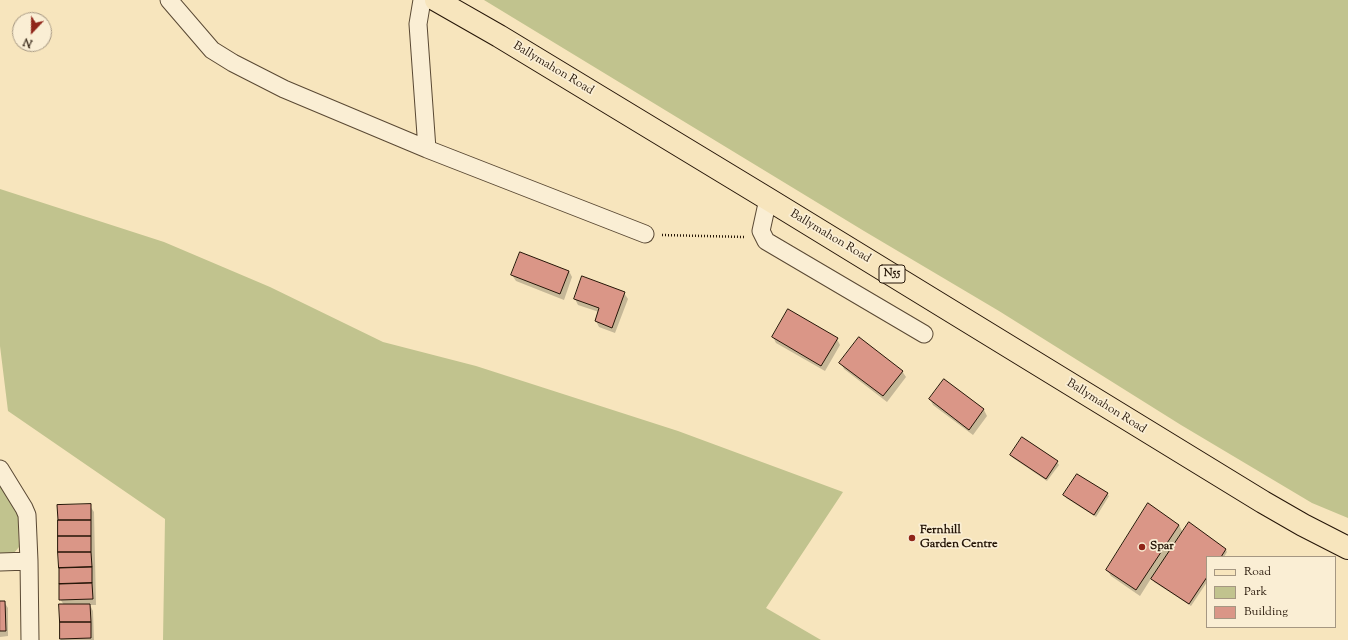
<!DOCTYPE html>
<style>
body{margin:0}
#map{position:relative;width:1348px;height:640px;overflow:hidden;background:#f7e5bd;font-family:"Sorts Mill Goudy",serif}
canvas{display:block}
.legend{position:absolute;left:1206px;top:556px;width:130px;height:72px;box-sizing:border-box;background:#faeed4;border:1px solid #a59782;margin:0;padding:5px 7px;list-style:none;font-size:12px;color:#251507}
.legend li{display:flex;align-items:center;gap:8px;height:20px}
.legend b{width:20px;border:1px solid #a59782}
.north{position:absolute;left:12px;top:12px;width:40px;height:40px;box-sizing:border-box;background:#faeed4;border:1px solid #a59782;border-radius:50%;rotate:202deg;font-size:11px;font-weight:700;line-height:16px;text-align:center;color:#251507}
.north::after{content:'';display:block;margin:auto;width:14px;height:18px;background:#8f2418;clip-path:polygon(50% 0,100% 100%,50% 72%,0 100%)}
</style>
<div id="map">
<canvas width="1348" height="640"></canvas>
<ul class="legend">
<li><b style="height:5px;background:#f7e5bd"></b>Road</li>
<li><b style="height:11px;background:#c1c38e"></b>Park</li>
<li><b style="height:11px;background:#da9687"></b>Building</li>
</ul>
<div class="north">N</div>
</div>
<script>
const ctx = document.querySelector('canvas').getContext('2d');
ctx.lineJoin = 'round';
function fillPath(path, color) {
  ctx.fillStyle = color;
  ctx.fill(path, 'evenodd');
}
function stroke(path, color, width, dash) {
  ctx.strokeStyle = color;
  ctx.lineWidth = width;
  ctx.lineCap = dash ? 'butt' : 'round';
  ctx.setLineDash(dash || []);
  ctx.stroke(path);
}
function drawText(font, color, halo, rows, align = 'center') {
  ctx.font = font + ' "Sorts Mill Goudy",serif';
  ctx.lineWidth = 3.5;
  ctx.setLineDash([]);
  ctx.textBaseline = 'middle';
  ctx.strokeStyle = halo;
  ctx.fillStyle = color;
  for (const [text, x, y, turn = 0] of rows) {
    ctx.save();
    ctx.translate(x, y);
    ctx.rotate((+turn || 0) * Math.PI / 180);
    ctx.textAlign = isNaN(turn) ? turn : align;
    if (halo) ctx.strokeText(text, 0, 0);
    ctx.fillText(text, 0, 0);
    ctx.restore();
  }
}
fillPath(new Path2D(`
 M 484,0 L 1348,0 L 1348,518 L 1312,503 L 1181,425 L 999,311 L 864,231 Z
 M 0,189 L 164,242 L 270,287 L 383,342 L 476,366 L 678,431 L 843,492 L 766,608 L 821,640 L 163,640 L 165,519 L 8,411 L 0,346 Z
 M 0,486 L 18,515 L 19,547 L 14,553 L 0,554 Z`), '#c1c38e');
fillPath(new Path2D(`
 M 569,271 L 572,277 L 564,300 L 516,281 L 512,275 Z
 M 624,293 L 628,299 L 615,333 L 599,327 L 596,321 L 599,312 L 578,305 L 575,299 Z
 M 773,337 L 837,339 L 840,345 L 825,371 L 776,343 Z
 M 841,363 L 902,371 L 906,377 L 887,402 L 844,369 Z
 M 944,380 L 984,410 L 987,416 L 973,435 L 933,405 L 930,399 Z
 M 1011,455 L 1057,462 L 1059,465 L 1047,481 L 1013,458 Z
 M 1107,494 L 1109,496 L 1096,517 L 1066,498 L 1065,495 Z
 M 90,506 L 94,512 L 96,605 L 90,605 L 93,611 L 94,640 L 61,640 L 60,605 L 64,605 L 60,599 Z
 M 1179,525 L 1183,533 L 1226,550 L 1227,552 L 1224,557 L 1207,557 L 1207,582 L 1191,606 L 1154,582 L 1152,577 L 1140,596 L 1111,576 L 1107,570 Z
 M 0,602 L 4,602 L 8,608 L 8,636 L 0,637 Z`), '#0003');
const building = new Path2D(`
 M 520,252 L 569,271 L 560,294 L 511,275 Z
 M 582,276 L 625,292 L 612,328 L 595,321 L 599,308 L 574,299 Z
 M 788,309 L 838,338 L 821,366 L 772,337 Z
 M 859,337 L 903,371 L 883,396 L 839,363 Z
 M 944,379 L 984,409 L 969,430 L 929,399 Z
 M 1022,437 L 1058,461 L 1046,479 L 1010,455 Z
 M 1077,474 L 1108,493 L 1094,515 L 1063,495 Z
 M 1148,503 L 1179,525 L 1136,590 L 1106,570 Z
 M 91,504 L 91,520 L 58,520 L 57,505 Z
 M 58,520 L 91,520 L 91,536 L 58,536 Z
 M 1189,522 L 1226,549 L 1221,557 L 1207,557 L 1207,577 L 1189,604 L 1151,579 Z
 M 58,536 L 91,536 L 91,552 L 58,552 Z
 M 58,552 L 91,552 L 92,567 L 59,568 Z
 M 92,567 L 92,583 L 59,584 L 59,568 Z
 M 92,583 L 93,599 L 59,600 L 59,584 Z
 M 0,601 L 5,601 L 6,631 L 0,631 Z
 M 59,604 L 90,604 L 91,622 L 60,622 Z
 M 60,622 L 91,622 L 91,638 L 60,639 Z`);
fillPath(building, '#da9687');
stroke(building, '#251507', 1);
const street = new Path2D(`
 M 169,0 L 212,50 L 233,63 L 284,89 L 427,149 L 418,24 L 422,0
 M 427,149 L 645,234
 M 768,199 L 761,231 L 766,241 L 924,334
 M 0,469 L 24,508 L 27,515 L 29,561 L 0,562
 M 29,561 L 30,640`);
const primary = new Path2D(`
 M 436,0 L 499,36 L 768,199 L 1263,502 L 1303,525 L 1348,548`);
stroke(street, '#5a4934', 19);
stroke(primary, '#251507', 24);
stroke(new Path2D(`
 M 662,235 L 745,237`), '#251507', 2.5, [1, 2]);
stroke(street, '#faeed4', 17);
stroke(primary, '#f7e5bd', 22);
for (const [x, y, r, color] of [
 [912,538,4,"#8f2418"],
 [1142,547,4,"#8f2418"]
]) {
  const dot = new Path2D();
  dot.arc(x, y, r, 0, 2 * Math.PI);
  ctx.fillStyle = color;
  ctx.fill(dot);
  stroke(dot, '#faeed4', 1.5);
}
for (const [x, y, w] of [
 [892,274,26]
]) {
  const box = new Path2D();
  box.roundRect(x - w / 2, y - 9, w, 18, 3);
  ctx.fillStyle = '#faeed4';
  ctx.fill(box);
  stroke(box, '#251507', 1);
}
drawText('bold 11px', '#251507', null, [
 ["N55",892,274]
]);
drawText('12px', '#251507', '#faeed4', [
 ["Ballymahon Road",553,69,31],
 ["Ballymahon Road",830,237,31],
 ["Ballymahon Road",1106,407,32]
]);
drawText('bold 12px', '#251507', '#faeed4', [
 ["Fernhill",920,531],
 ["Garden Centre",920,545],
 ["Spar",1150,547]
], 'left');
</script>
